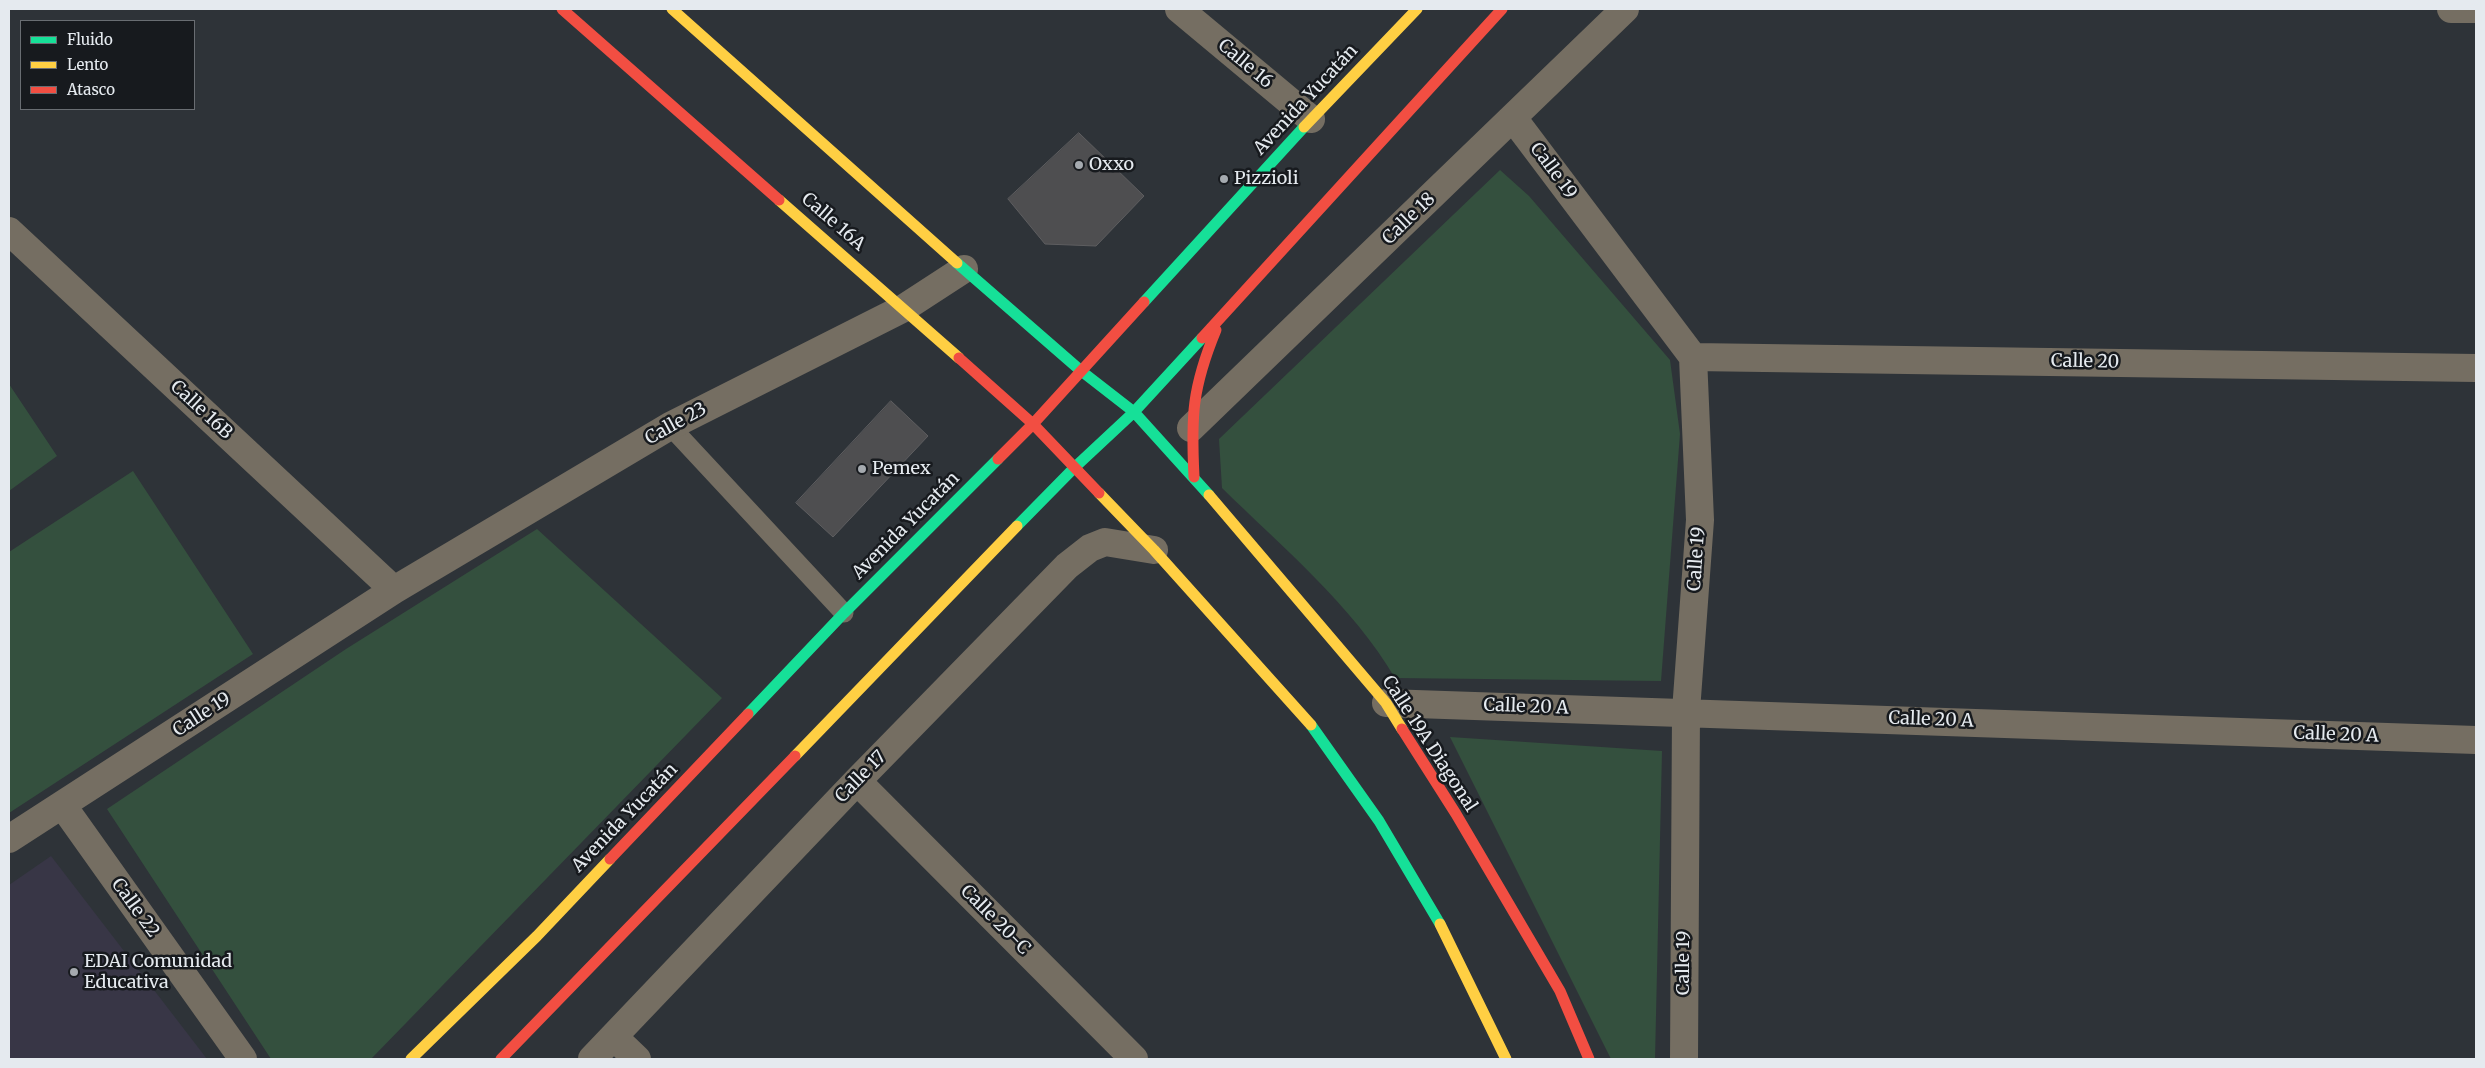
<!DOCTYPE html>
<meta charset="utf-8">
<style>
body{margin:0}
#map{position:relative;width:2485px;height:1068px;overflow:hidden;background:#2e3338;font-family:Merriweather,serif}
canvas{display:block}
.frame{position:absolute;inset:0;border:10px solid #e5eaef;pointer-events:none}
.legend{position:absolute;left:20px;top:20px;width:175px;height:90px;box-sizing:border-box;background:#171a1e;border:1px solid #696d72;margin:0;padding:6px 9px;list-style:none;font-size:15px;color:#e5eaef}
.legend li{display:flex;align-items:center;gap:10px;height:25px}
.legend b{width:25px;border:1px solid #696d72}
</style>
<div id="map">
<canvas width="2485" height="1068"></canvas>
<div class="frame"></div>
<ul class="legend">
<li><b style="height:6px;background:#16e098"></b>Fluido</li>
<li><b style="height:6px;background:#ffcf43"></b>Lento</li>
<li><b style="height:6px;background:#f24e42"></b>Atasco</li>
</ul>
</div>
<script>
const ctx = document.querySelector('canvas').getContext('2d');
ctx.lineJoin = 'round';
function fillPath(path, color) {
  ctx.fillStyle = color;
  ctx.fill(path, 'evenodd');
}
function stroke(path, color, width, dash) {
  ctx.strokeStyle = color;
  ctx.lineWidth = width;
  ctx.lineCap = dash ? 'butt' : 'round';
  ctx.setLineDash(dash || []);
  ctx.stroke(path);
}
function drawText(font, color, halo, rows, align = 'center') {
  ctx.font = font + ' Merriweather,serif';
  ctx.lineWidth = 5;
  ctx.setLineDash([]);
  ctx.textBaseline = 'middle';
  ctx.strokeStyle = halo;
  ctx.fillStyle = color;
  for (const [text, x, y, turn = 0] of rows) {
    ctx.save();
    ctx.translate(x, y);
    ctx.rotate((+turn || 0) * Math.PI / 180);
    ctx.textAlign = isNaN(turn) ? turn : align;
    if (halo) ctx.strokeText(text, 0, 0);
    ctx.fillText(text, 0, 0);
    ctx.restore();
  }
}
fillPath(new Path2D(`
 M 51,856 L 207,1059 L 9,1059 L 9,885 Z`), '#383646');
fillPath(new Path2D(`
 M 1500,170 L 1529,196 L 1670,360 L 1680,434 L 1661,681 L 1395,678 C 1353,606 1281,546 1222,488 L 1219,439 Z
 M 9,384 L 57,456 L 9,491 Z
 M 133,471 L 253,654 L 9,813 L 9,552 Z
 M 537,529 L 722,698 L 371,1059 L 271,1059 L 107,809 L 346,649 Z
 M 1450,737 L 1662,751 L 1655,1059 L 1611,1059 Z`), '#34503e');
const building = new Path2D(`
 M 1079,133 L 1144,196 L 1096,246 L 1045,244 L 1008,199 Z
 M 891,401 L 928,436 L 833,537 L 796,503 Z`);
fillPath(building, '#4e4e50');
stroke(building, '#5e5e60', 1);
stroke(new Path2D(`
 M 670,426 L 844,613`), '#756e62', 19);
stroke(new Path2D(`
 M 1179,9 L 1311,119
 M 2451,9 L 2476,9
 M 1513,118 L 1693,357 L 1700,520 L 1686,711 L 1684,1059
 M 9,231 L 394,590
 M 1693,357 L 2476,368
 M 1191,428 L 1625,9
 M 1386,703 L 2476,740
 M 857,781 L 1134,1059
 M 63,806 L 243,1059
 M 9,839 L 394,590 L 670,426 L 904,308 L 964,269
 M 614,1037 L 637,1059
 M 592,1059 L 857,781 L 1067,566 L 1090,548 L 1105,542 L 1154,550`), '#756e62', 28);
stroke(new Path2D(`
 M 957,263 L 1080,370 L 1134,412 L 1209,495
 M 1144,302 L 1304,127
 M 1017,526 L 1074,468 L 1134,412 L 1202,338
 M 748,714 L 844,613 L 998,459
 M 1311,725 L 1379,821 L 1440,924`), '#16e098', 11);
stroke(new Path2D(`
 M 672,9 L 957,263
 M 1304,127 L 1417,9
 M 779,200 L 959,358
 M 1099,493 L 1154,550 L 1311,725
 M 1209,495 L 1386,703 L 1402,729
 M 795,756 L 1017,526
 M 1440,924 L 1506,1059
 M 411,1059 L 537,936 L 610,859`), '#ffcf43', 11);
stroke(new Path2D(`
 M 562,9 L 779,200
 M 1202,338 L 1502,9
 M 959,358 L 1033,424 L 1099,493
 M 998,459 L 1033,424 L 1144,302
 M 1194,477 C 1191,416 1192,388 1216,330
 M 1402,729 L 1456,814 L 1560,991 L 1589,1059
 M 610,859 L 748,714
 M 501,1059 L 795,756`), '#f24e42', 11);
for (const [x, y, r, color] of [
 [1079,165,5,"#a5aaaf"],
 [1224,179,5,"#a5aaaf"],
 [862,469,5,"#a5aaaf"],
 [74,972,5,"#a5aaaf"]
]) {
  const dot = new Path2D();
  dot.arc(x, y, r, 0, 2 * Math.PI);
  ctx.fillStyle = color;
  ctx.fill(dot);
  stroke(dot, '#171a1e', 2);
}
drawText('18px', '#e5eaef', '#171a1e', [
 ["Calle 16",1245,64,40],
 ["Avenida Yucatán",1306,100,-47],
 ["Calle 19",1553,171,53],
 ["Calle 18",1409,219,-44],
 ["Calle 16A",833,222,41],
 ["Calle 20",2085,362,1],
 ["Calle 16B",201,410,43],
 ["Calle 23",676,424,-29],
 ["Avenida Yucatán",906,526,-45],
 ["Calle 19",1697,559,-86],
 ["Calle 20 A",1526,707,2],
 ["Calle 19",202,715,-33],
 ["Calle 20 A",1931,720,2],
 ["Calle 20 A",2336,735,2],
 ["Calle 19A Diagonal",1429,744,57],
 ["Calle 17",861,777,-46],
 ["Avenida Yucatán",625,818,-46],
 ["Calle 22",135,908,54],
 ["Calle 20-C",995,920,45],
 ["Calle 19",1684,963,-90]
]);
drawText('18px', '#e5eaef', '#171a1e', [
 ["Oxxo",1089,165],
 ["Pizzioli",1234,179],
 ["Pemex",872,469],
 ["EDAI Comunidad",84,962],
 ["Educativa",84,983]
], 'left');
</script>
